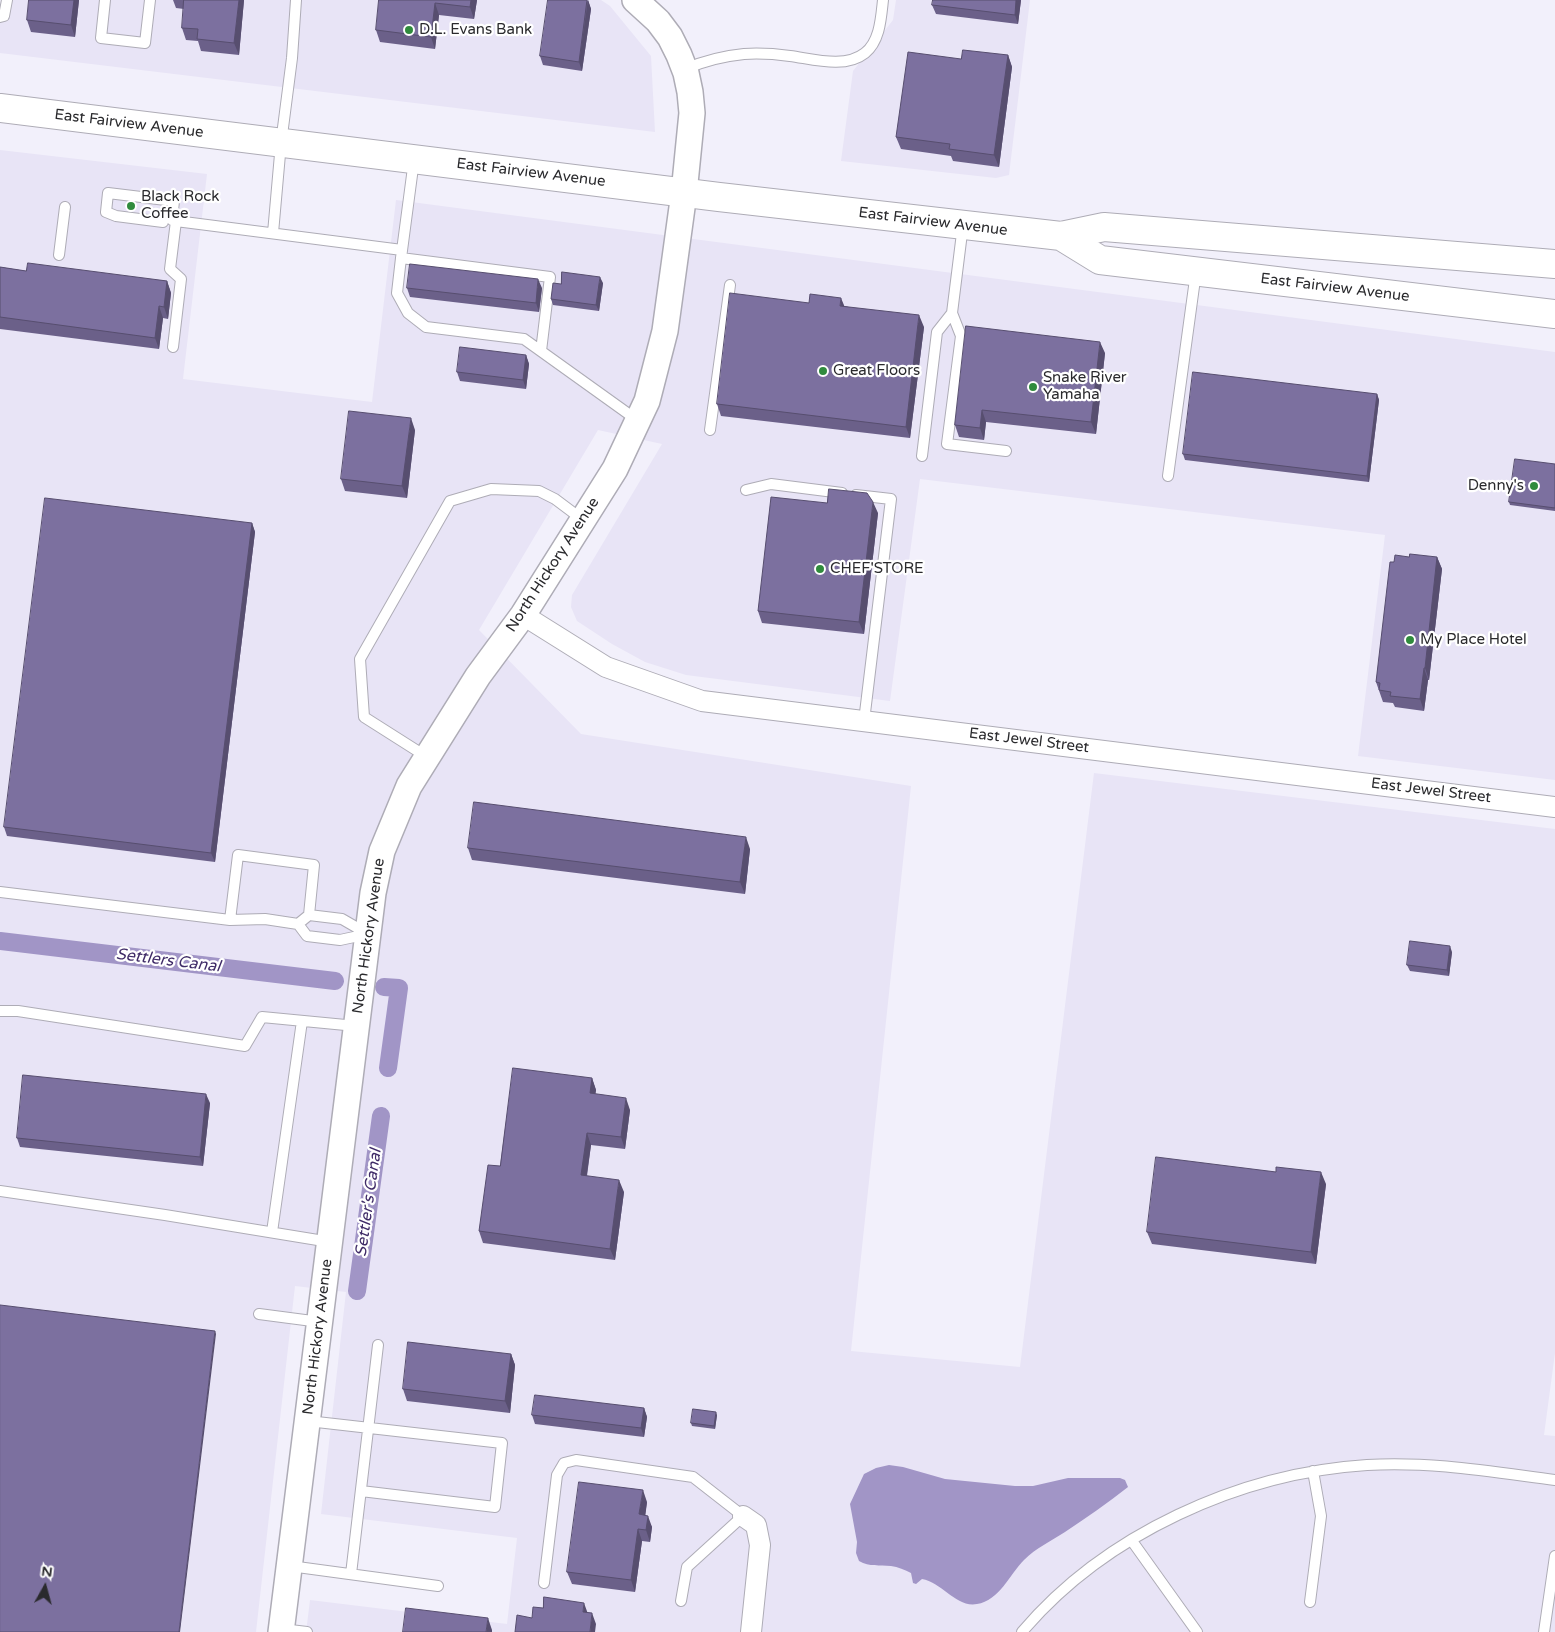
<!DOCTYPE html>
<style>
body{margin:0}
#map{position:relative;width:1555px;height:1632px;overflow:hidden;background:#f2f0fb;font-family:"Varela Round",sans-serif}
canvas{display:block}
.north{position:absolute;left:20px;top:1562px;width:50px;height:50px;-webkit-text-stroke:4px #fff;paint-order:stroke;rotate:7deg;font-size:14px;font-weight:700;line-height:20px;text-align:center;color:#2a2a2d}
.north::after{content:'';display:block;margin:auto;width:18px;height:22px;background:#2a2a2d;clip-path:polygon(50% 0,100% 100%,50% 72%,0 100%)}
</style>
<div id="map">
<canvas width="1555" height="1632"></canvas>
<div class="north">N</div>
</div>
<script>
const ctx = document.querySelector('canvas').getContext('2d');
ctx.lineJoin = 'round';
function fillPath(path, color) {
  ctx.fillStyle = color;
  ctx.fill(path, 'evenodd');
}
function stroke(path, color, width, dash) {
  ctx.strokeStyle = color;
  ctx.lineWidth = width;
  ctx.lineCap = dash ? 'butt' : 'round';
  ctx.setLineDash(dash || []);
  ctx.stroke(path);
}
function drawText(font, color, halo, rows, align = 'center') {
  ctx.font = font + ' "Varela Round",sans-serif';
  ctx.lineWidth = 4.5;
  ctx.setLineDash([]);
  ctx.textBaseline = 'middle';
  ctx.strokeStyle = halo;
  ctx.fillStyle = color;
  for (const [text, x, y, turn = 0] of rows) {
    ctx.save();
    ctx.translate(x, y);
    ctx.rotate((+turn || 0) * Math.PI / 180);
    ctx.textAlign = isNaN(turn) ? turn : align;
    if (halo) ctx.strokeText(text, 0, 0);
    ctx.fillText(text, 0, 0);
    ctx.restore();
  }
}
fillPath(new Path2D(`
 M 3,0 L 601,0 L 610,6 L 651,56 L 655,132 L 0,53 L 0,22 Z
 M 896,0 L 1030,0 L 1009,175 L 996,178 L 841,161 L 853,71 L 893,20 Z
 M 0,150 L 207,174 L 183,379 L 372,402 L 396,200 L 1555,352 L 1555,780 L 1358,756 L 1385,535 L 920,479 L 890,701 L 686,675 L 645,662 L 612,644 L 577,621 L 571,607 L 572,595 L 662,444 L 598,430 L 479,630 L 581,734 L 911,786 L 851,1351 L 1020,1367 L 1094,773 L 1555,829 L 1555,1353 L 1544,1435 L 1555,1436 L 1555,1632 L 306,1632 L 310,1600 L 507,1624 L 517,1538 L 321,1514 L 346,1292 L 295,1286 L 256,1632 L 0,1632 Z`), '#e8e4f6');
fillPath(new Path2D(`
 M 889,1465 L 903,1467 L 945,1479 L 1015,1486 L 1033,1486 L 1068,1478 L 1120,1478 L 1125,1480 L 1128,1487 C 1108,1503 1086,1518 1065,1532 C 1051,1541 1036,1548 1024,1560 C 1010,1574 999,1601 977,1604 C 956,1608 942,1582 922,1579 L 916,1584 L 913,1583 L 911,1573 C 905,1570 898,1567 891,1566 C 879,1565 870,1567 859,1561 L 856,1553 L 857,1542 L 850,1504 L 864,1474 L 876,1468 Z`), '#a195c6');
stroke(new Path2D(`
 M 0,941 L 335,981
 M 384,987 L 399,988 L 388,1068
 M 357,1291 L 381,1116`), '#a195c6', 18);
const service = new Path2D(`
 M 105,0 L 101,38 L 145,43 L 150,0
 M 0,17 L 4,16 L 7,0
 M 685,69 C 704,61 723,56 744,54 C 759,53 775,54 790,56 C 813,59 845,69 865,53 C 880,41 881,18 883,0
 M 414,160 L 401,258 L 550,277 L 541,351
 M 163,222 L 116,216 L 106,212 L 108,193 L 174,201 L 172,220
 M 963,225 L 952,313 L 961,336 L 947,444 L 1006,451
 M 273,233 L 281,143 L 292,58 L 296,0
 M 59,255 L 65,207
 M 401,258 L 397,293 L 408,313 L 426,327 L 524,339 L 637,420
 M 173,347 L 181,279 L 170,269 L 176,221 L 402,250
 M 710,430 L 730,285
 M 922,456 L 937,332 L 952,313
 M 1168,476 L 1196,272
 M 746,490 L 771,484 L 842,493
 M 856,495 L 891,499 L 864,721
 M 427,757 L 364,717 L 360,659 L 450,501 L 491,489 L 539,491 L 555,499 L 583,520
 M 0,892 L 230,920 L 238,855 L 314,865 L 309,915
 M 309,915 L 342,919 L 368,934 L 340,940 L 307,936 L 298,924 Z
 M 230,920 L 265,919 L 298,924
 M 0,1011 L 18,1011 L 245,1046 L 262,1017 L 356,1026
 M 0,1191 L 165,1215 L 330,1242
 M 272,1232 L 302,1021
 M 259,1314 L 320,1322
 M 308,1421 L 502,1443 L 495,1507 L 361,1491
 M 1132,1541 L 1197,1632
 M 290,1566 L 438,1586
 M 351,1574 L 378,1345
 M 544,1583 L 557,1475 L 564,1463 L 576,1460 L 693,1477 L 743,1516 L 687,1567 L 681,1601
 M 1310,1602 L 1321,1516 L 1313,1471
 M 282,1629 L 307,1632
 M 1022,1632 C 1105,1534 1240,1473 1367,1465 C 1430,1461 1493,1472 1555,1480
 M 1544,1632 L 1555,1556`);
const minor = new Path2D(`
 M 523,615 L 606,667 L 702,701 L 1555,807
 M 743,1516 L 756,1525 L 760,1545 L 751,1632`);
const tertiary = new Path2D(`
 M 281,1632 L 373,893 L 382,851 L 409,786 L 478,676 L 523,615 L 615,469 L 647,401 L 665,331 L 684,193 L 692,113 L 690,92 L 686,73 L 679,55 L 670,37 L 658,21 L 635,0`);
const primary = new Path2D(`
 M 0,108 L 719,197 L 1061,236 L 1104,227 L 1555,264
 M 1061,236 L 1100,260 L 1555,314`);
stroke(service, '#aeacb6', 12);
stroke(minor, '#aeacb6', 22);
stroke(tertiary, '#aeacb6', 28);
stroke(primary, '#aeacb6', 30);
stroke(service, '#fff', 10);
stroke(minor, '#fff', 20);
stroke(tertiary, '#fff', 25);
stroke(primary, '#fff', 28);
fillPath(new Path2D(`
 M 29,0 L 79,0 L 75,37 L 31,32 L 27,20 Z
 M 173,0 L 244,0 L 239,55 L 201,51 L 198,41 L 186,40 L 182,28 L 184,9 L 176,8 Z
 M 379,0 L 477,0 L 474,19 L 439,15 L 435,49 L 380,42 L 376,30 Z
 M 588,0 L 591,9 L 582,71 L 543,65 L 540,56 Z
 M 1021,0 L 1018,24 L 936,14 L 932,5 Z
 M 1008,55 L 1012,67 L 999,167 L 953,161 L 951,156 L 901,149 L 896,137 L 961,59 Z
 M 0,267 L 26,271 L 167,281 L 171,293 L 168,319 L 163,318 L 159,349 L 0,329 Z
 M 603,283 L 599,311 L 553,305 L 551,299 L 561,284 Z
 M 407,288 L 542,288 L 539,312 L 410,297 Z
 M 845,306 L 924,327 L 910,438 L 721,416 L 717,404 Z
 M 966,326 L 1105,353 L 1096,434 L 986,422 L 984,440 L 959,437 L 955,425 Z
 M 526,355 L 529,364 L 526,389 L 460,381 L 457,372 Z
 M 1377,394 L 1379,400 L 1369,482 L 1185,460 L 1183,454 Z
 M 415,430 L 407,498 L 345,491 L 341,479 Z
 M 1555,464 L 1555,511 L 1510,505 L 1509,502 Z
 M 827,503 L 878,513 L 864,634 L 762,623 L 758,611 Z
 M 252,523 L 255,532 L 215,862 L 7,836 L 4,827 Z
 M 1409,557 L 1437,557 L 1442,569 L 1429,680 L 1428,680 L 1424,711 L 1395,707 L 1393,703 L 1383,702 L 1376,682 L 1394,562 Z
 M 468,848 L 750,849 L 745,894 L 472,860 Z
 M 1452,952 L 1449,976 L 1410,971 L 1407,965 Z
 M 592,1078 L 596,1090 L 595,1094 L 630,1110 L 625,1149 L 591,1145 L 587,1176 L 624,1192 L 615,1260 L 483,1243 L 479,1231 L 500,1166 Z
 M 210,1103 L 203,1166 L 20,1147 L 17,1138 Z
 M 1326,1184 L 1316,1264 L 1152,1244 L 1147,1232 Z
 M 511,1354 L 515,1365 L 510,1413 L 407,1401 L 403,1389 Z
 M 644,1408 L 647,1417 L 644,1437 L 535,1424 L 532,1415 Z
 M 717,1415 L 715,1429 L 692,1426 L 691,1423 Z
 M 647,1502 L 645,1515 L 652,1527 L 650,1542 L 642,1541 L 635,1592 L 572,1584 L 567,1572 Z`), '#6b6089');
fillPath(new Path2D(`
 M 74,0 L 79,0 L 75,37 L 71,25 Z
 M 239,0 L 244,0 L 239,55 L 234,43 Z
 M 471,0 L 477,0 L 474,19 L 470,7 Z
 M 588,0 L 591,9 L 582,71 L 579,62 Z
 M 1016,0 L 1021,0 L 1018,24 L 1015,15 Z
 M 435,3 L 439,15 L 435,49 L 431,37 Z
 M 1008,55 L 1012,67 L 999,167 L 994,155 Z
 M 600,277 L 603,283 L 599,311 L 596,305 Z
 M 538,279 L 542,288 L 539,312 L 536,303 Z
 M 167,281 L 171,293 L 168,319 L 164,307 Z
 M 841,298 L 846,310 L 840,306 Z
 M 159,306 L 163,318 L 159,349 L 155,338 Z
 M 919,315 L 924,327 L 910,438 L 906,427 Z
 M 1100,342 L 1105,353 L 1096,434 L 1091,422 Z
 M 526,355 L 529,364 L 526,389 L 523,380 Z
 M 1377,394 L 1379,400 L 1369,482 L 1367,476 Z
 M 982,410 L 986,422 L 984,440 L 980,428 Z
 M 411,418 L 415,430 L 407,498 L 402,486 Z
 M 873,502 L 878,513 L 864,634 L 859,622 Z
 M 252,523 L 255,532 L 215,862 L 211,853 Z
 M 1437,557 L 1442,569 L 1429,680 L 1425,668 Z
 M 1424,668 L 1428,680 L 1424,711 L 1420,699 Z
 M 746,837 L 750,849 L 745,894 L 740,882 Z
 M 1450,946 L 1452,952 L 1449,976 L 1447,970 Z
 M 592,1078 L 596,1090 L 594,1105 L 590,1093 Z
 M 206,1094 L 210,1103 L 203,1166 L 200,1157 Z
 M 626,1098 L 630,1110 L 625,1149 L 621,1137 Z
 M 587,1133 L 591,1145 L 585,1187 L 581,1175 Z
 M 1321,1172 L 1326,1184 L 1316,1264 L 1311,1252 Z
 M 619,1180 L 624,1192 L 615,1260 L 610,1249 Z
 M 215,1331 L 216,1334 L 180,1632 L 179,1632 Z
 M 511,1354 L 515,1365 L 510,1413 L 505,1401 Z
 M 644,1408 L 647,1417 L 644,1437 L 641,1428 Z
 M 716,1412 L 717,1415 L 715,1429 L 714,1426 Z
 M 643,1490 L 647,1502 L 644,1526 L 639,1514 Z
 M 648,1516 L 652,1527 L 650,1542 L 646,1530 Z
 M 638,1529 L 642,1541 L 635,1592 L 631,1580 Z
 M 584,1603 L 588,1614 L 583,1612 Z
 M 592,1613 L 596,1624 L 595,1632 L 590,1632 Z
 M 488,1618 L 492,1630 L 492,1632 L 486,1632 Z`), '#574e6f');
const building = new Path2D(`
 M 29,0 L 74,0 L 71,25 L 27,20 Z
 M 184,0 L 239,0 L 234,43 L 197,39 L 198,29 L 182,28 Z
 M 379,0 L 471,0 L 470,7 L 435,3 L 431,37 L 376,30 Z
 M 548,0 L 587,0 L 579,62 L 540,56 Z
 M 933,0 L 1016,0 L 1015,15 L 932,5 Z
 M 963,50 L 1008,55 L 994,155 L 949,149 L 950,144 L 896,137 L 908,52 L 961,59 Z
 M 28,263 L 167,281 L 164,307 L 159,306 L 155,338 L 0,317 L 0,267 L 26,271 Z
 M 410,264 L 538,279 L 536,303 L 407,288 Z
 M 562,272 L 600,277 L 596,305 L 551,299 L 553,283 L 561,284 Z
 M 730,293 L 809,303 L 810,294 L 841,298 L 840,306 L 919,315 L 906,427 L 717,404 Z
 M 966,326 L 1100,342 L 1091,422 L 982,410 L 980,428 L 955,425 Z
 M 460,347 L 526,355 L 523,380 L 457,372 Z
 M 1193,372 L 1377,394 L 1367,476 L 1183,454 Z
 M 349,411 L 411,418 L 402,486 L 341,479 Z
 M 1515,459 L 1555,464 L 1555,508 L 1509,502 Z
 M 829,489 L 867,493 L 873,502 L 859,622 L 758,611 L 771,497 L 827,503 Z
 M 45,498 L 252,523 L 211,853 L 4,827 Z
 M 1410,554 L 1437,557 L 1425,668 L 1424,668 L 1420,699 L 1390,696 L 1391,692 L 1379,690 L 1380,683 L 1376,682 L 1390,562 L 1394,562 L 1395,555 L 1409,557 Z
 M 474,802 L 746,837 L 740,882 L 468,848 Z
 M 1410,941 L 1450,946 L 1447,970 L 1407,965 Z
 M 513,1068 L 592,1078 L 590,1093 L 626,1098 L 621,1137 L 587,1133 L 581,1175 L 619,1180 L 610,1249 L 479,1231 L 488,1165 L 500,1166 Z
 M 23,1075 L 206,1094 L 200,1157 L 17,1138 Z
 M 1156,1157 L 1276,1172 L 1276,1167 L 1321,1172 L 1311,1252 L 1147,1232 Z
 M 0,1305 L 215,1331 L 179,1632 L 0,1632 Z
 M 408,1342 L 511,1354 L 505,1401 L 403,1389 Z
 M 535,1395 L 644,1408 L 641,1428 L 532,1415 Z
 M 693,1409 L 716,1412 L 714,1426 L 691,1423 Z
 M 579,1482 L 643,1490 L 639,1514 L 648,1516 L 646,1530 L 638,1529 L 631,1580 L 567,1572 Z
 M 544,1597 L 584,1603 L 583,1612 L 592,1613 L 590,1632 L 515,1632 L 517,1615 L 532,1618 L 533,1607 L 543,1608 Z
 M 406,1608 L 488,1618 L 486,1632 L 403,1632 Z`);
fillPath(building, '#7c709f');
stroke(building, '#574e6f', 1);
for (const [x, y, r, color] of [
 [409,30,5,"#308b3d"],
 [131,206,5,"#308b3d"],
 [823,371,5,"#308b3d"],
 [1033,387,5,"#308b3d"],
 [1534,486,5,"#308b3d"],
 [820,569,5,"#308b3d"],
 [1410,640,5,"#308b3d"]
]) {
  const dot = new Path2D();
  dot.arc(x, y, r, 0, 2 * Math.PI);
  ctx.fillStyle = color;
  ctx.fill(dot);
  stroke(dot, '#fff', 2);
}
drawText('15px', '#2a2a2d', '#fff', [
 ["D.L. Evans Bank",419,30],
 ["Black Rock",141,197],
 ["Coffee",141,214],
 ["Great Floors",833,371],
 ["Snake River",1043,378],
 ["Yamaha",1043,395],
 ["Denny's",1524,486,"right"],
 ["CHEF'STORE",830,569],
 ["My Place Hotel",1420,640]
], 'left');
drawText('15px', '#2a2a2d', '#fff', [
 ["East Fairview Avenue",129,124,7],
 ["East Fairview Avenue",531,173,7],
 ["East Fairview Avenue",933,222,7],
 ["East Fairview Avenue",1335,288,7],
 ["North Hickory Avenue",553,565,-57],
 ["East Jewel Street",1029,741,7],
 ["East Jewel Street",1431,791,7],
 ["North Hickory Avenue",369,936,-82],
 ["North Hickory Avenue",318,1337,-83]
]);
drawText('italic 16px', '#3f2b67', '#fff', [
 ["Settlers Canal",168,961,7],
 ["Settler's Canal",369,1203,-82]
]);
</script>
